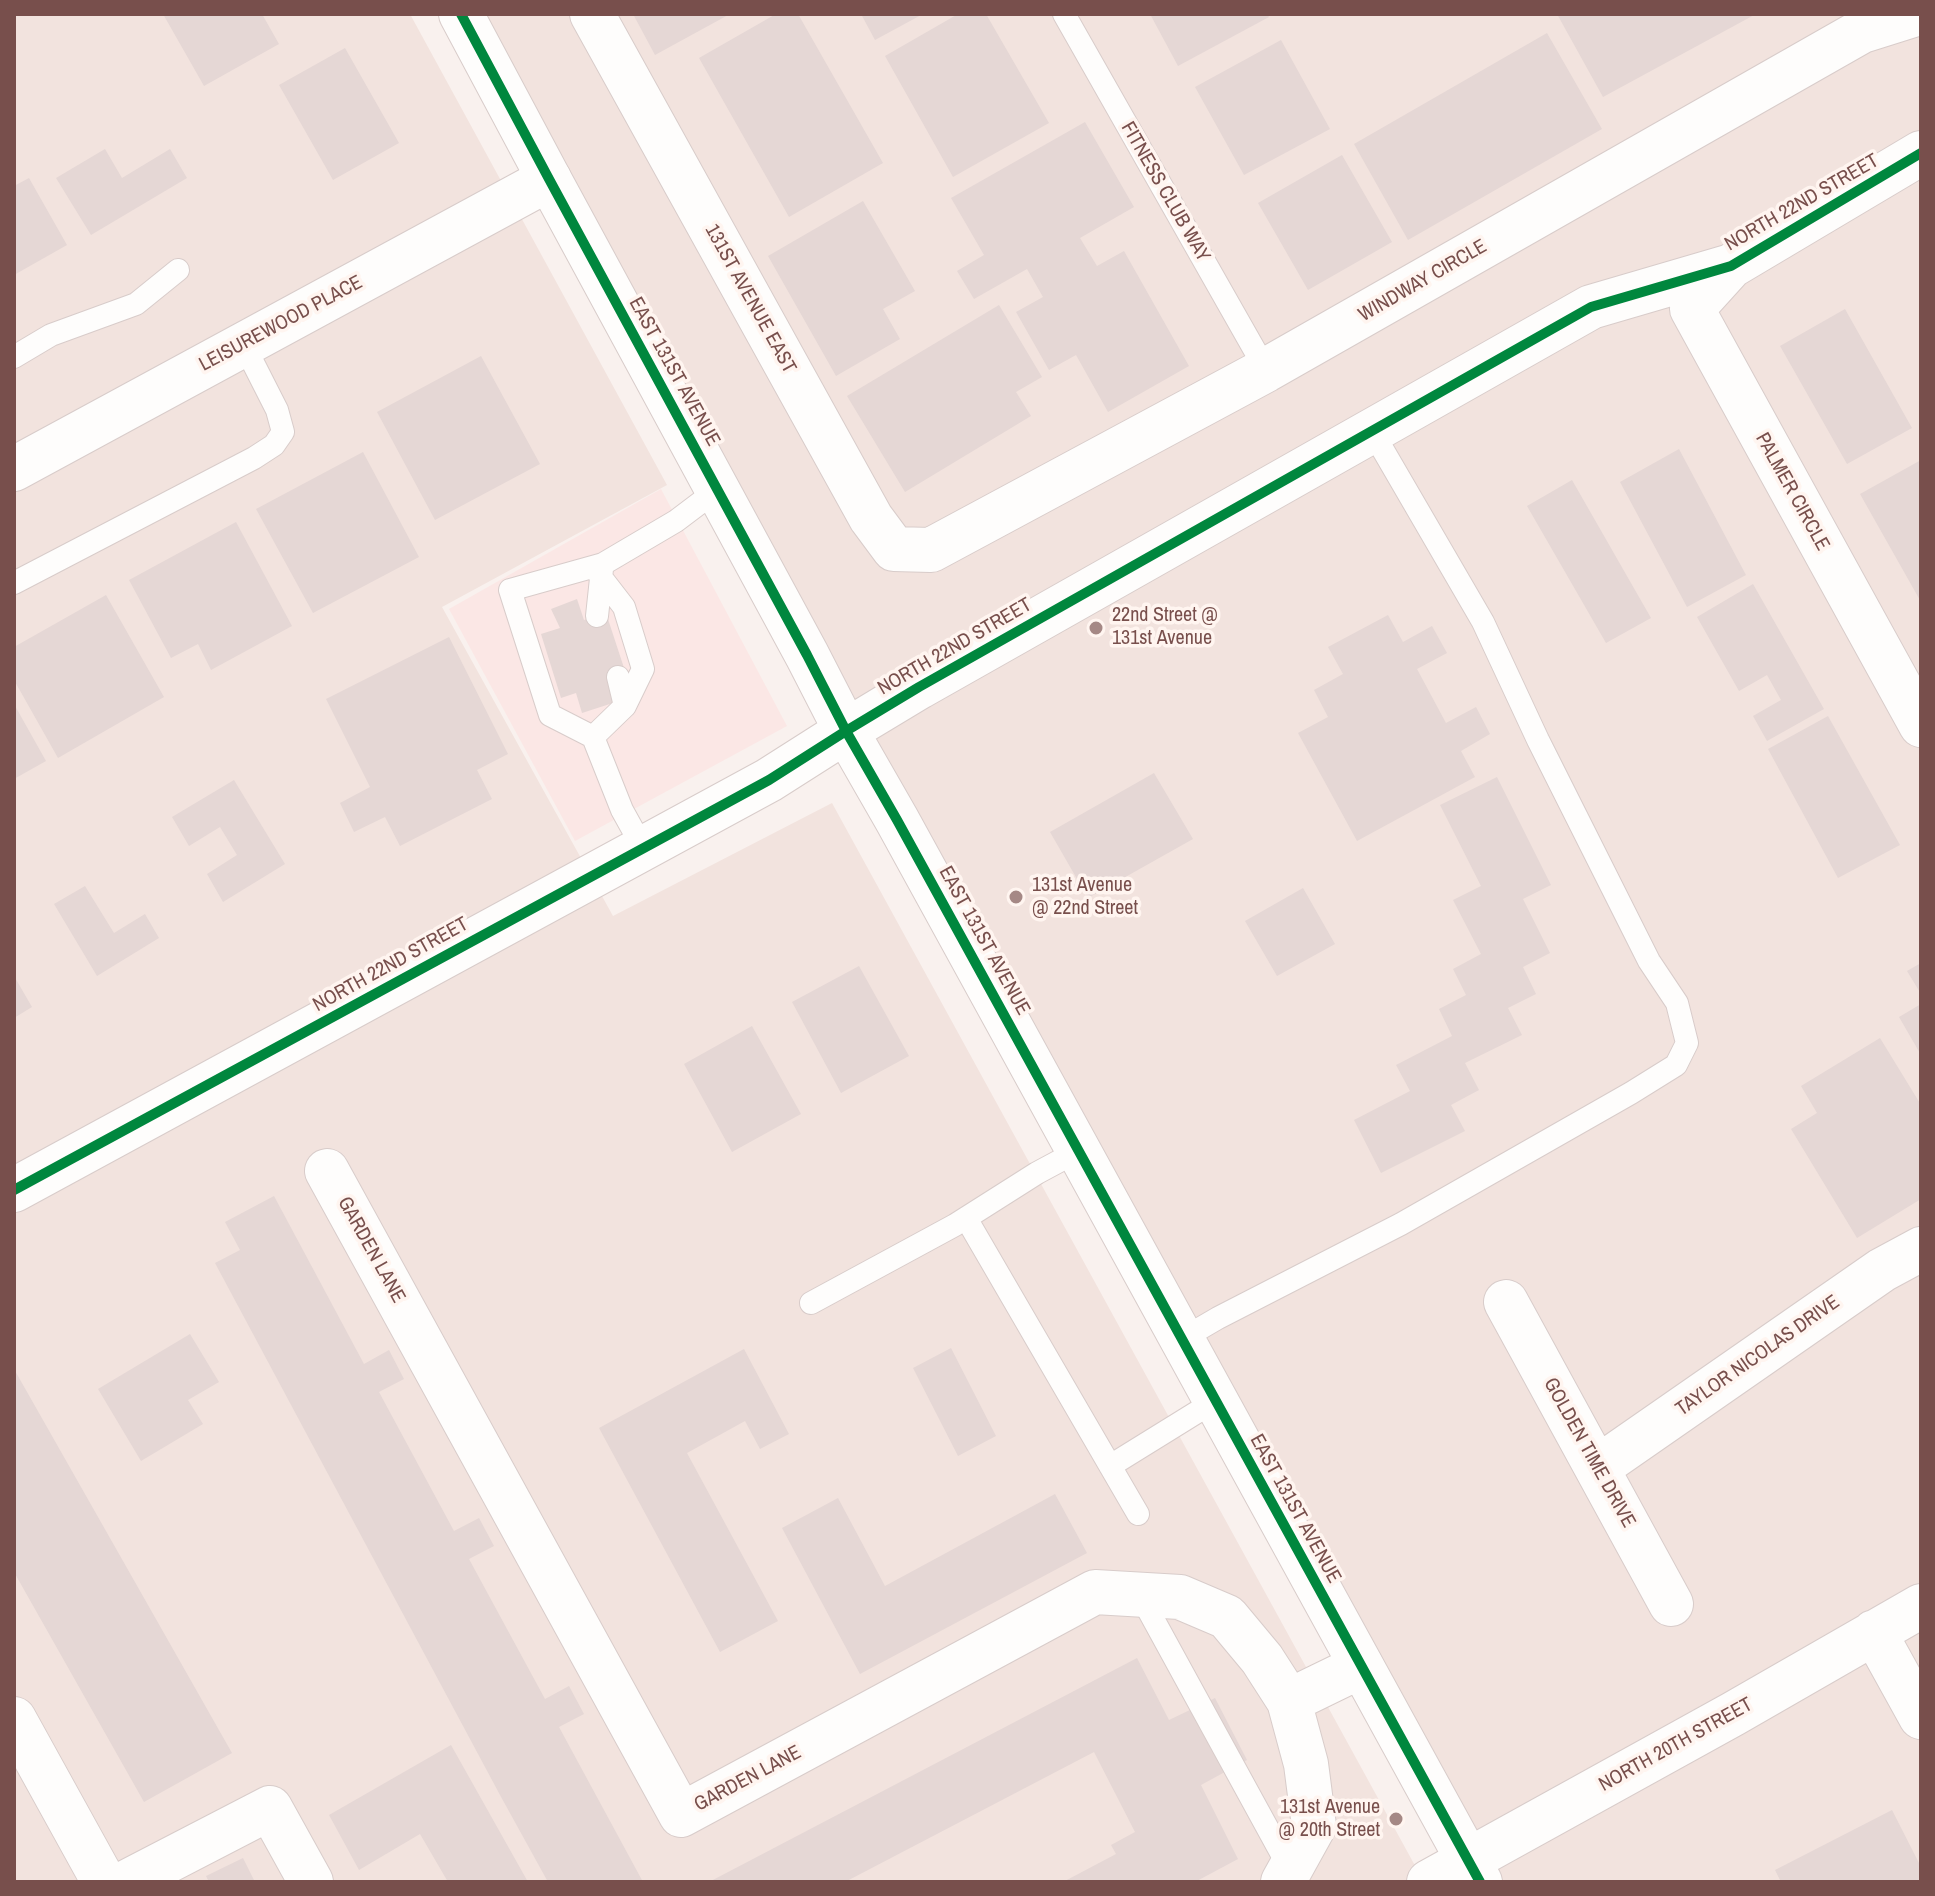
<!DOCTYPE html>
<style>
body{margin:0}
#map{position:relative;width:1935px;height:1896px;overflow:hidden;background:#f9f1ee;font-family:"Archivo Narrow",sans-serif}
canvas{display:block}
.frame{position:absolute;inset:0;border:16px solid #784f4c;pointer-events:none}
</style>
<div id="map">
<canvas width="1935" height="1896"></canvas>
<div class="frame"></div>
</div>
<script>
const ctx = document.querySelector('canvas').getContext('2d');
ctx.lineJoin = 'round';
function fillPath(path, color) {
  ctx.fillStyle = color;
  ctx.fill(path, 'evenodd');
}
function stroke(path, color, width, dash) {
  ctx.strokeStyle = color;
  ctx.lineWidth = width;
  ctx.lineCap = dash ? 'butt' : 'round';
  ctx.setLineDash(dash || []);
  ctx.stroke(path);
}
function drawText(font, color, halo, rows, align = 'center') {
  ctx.font = font + ' "Archivo Narrow",sans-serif';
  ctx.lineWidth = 7;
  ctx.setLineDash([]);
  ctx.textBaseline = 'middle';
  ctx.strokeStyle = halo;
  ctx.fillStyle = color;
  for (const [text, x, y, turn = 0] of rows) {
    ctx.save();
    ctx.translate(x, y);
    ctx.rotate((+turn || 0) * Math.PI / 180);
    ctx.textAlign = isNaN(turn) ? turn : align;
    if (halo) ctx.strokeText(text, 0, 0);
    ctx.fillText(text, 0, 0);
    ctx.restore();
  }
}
fillPath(new Path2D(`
 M 14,14 L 410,14 L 667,485 L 442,607 L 613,916 L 832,803 L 1424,1882 L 14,1882 Z
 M 477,14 L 1921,14 L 1921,1882 L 1496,1882 Z`), '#f2e3de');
fillPath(new Path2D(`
 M 661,489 L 787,726 L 575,841 L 449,609 Z`), '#fbe7e5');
fillPath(new Path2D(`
 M 163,14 L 262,14 L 279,44 L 204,86 Z
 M 633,14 L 730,14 L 655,55 Z
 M 776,14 L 798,14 L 883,163 L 789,217 L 699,58 Z
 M 861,14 L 923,14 L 875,40 Z
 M 958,14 L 986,14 L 1049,123 L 953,177 L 885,56 Z
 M 1150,14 L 1267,14 L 1269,17 L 1178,66 Z
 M 1557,14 L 1756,14 L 1603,97 Z
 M 1547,33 L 1602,129 L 1408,240 L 1354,144 Z
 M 1281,40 L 1330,129 L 1244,175 L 1195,87 Z
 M 345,48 L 399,143 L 333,180 L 279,85 Z
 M 1085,122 L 1134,207 L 1080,238 L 1097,266 L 1124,251 L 1189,366 L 1108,412 L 1076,355 L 1049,370 L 1016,312 L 1043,297 L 1027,269 L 974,299 L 957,271 L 984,255 L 951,198 Z
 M 105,149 L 122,178 L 170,149 L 187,178 L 91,235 L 56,178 Z
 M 1342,155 L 1392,242 L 1308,290 L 1258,203 Z
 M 29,178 L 67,245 L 14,275 L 14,186 Z
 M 863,201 L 915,291 L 883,309 L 900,339 L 836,376 L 768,256 Z
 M 999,305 L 1042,377 L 1016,392 L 1031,416 L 905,492 L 847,396 Z
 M 1845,309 L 1912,428 L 1847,464 L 1780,346 Z
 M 481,356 L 540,464 L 435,520 L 377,412 Z
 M 1679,449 L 1746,575 L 1687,607 L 1620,482 Z
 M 363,452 L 419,557 L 313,613 L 256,509 Z
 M 1921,460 L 1921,602 L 1860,494 Z
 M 1572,480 L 1651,618 L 1606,643 L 1527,506 Z
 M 236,522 L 292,626 L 211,670 L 198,644 L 171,658 L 129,580 Z
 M 1753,584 L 1824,709 L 1767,741 L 1753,716 L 1781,700 L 1767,675 L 1739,691 L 1697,617 Z
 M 106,595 L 164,697 L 58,758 L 14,680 L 14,647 Z
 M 577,599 L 584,620 L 606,613 L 626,674 L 616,702 L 582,713 L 576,693 L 561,698 L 541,634 L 560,628 L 551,609 Z
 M 1388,615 L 1403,642 L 1432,626 L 1447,653 L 1417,669 L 1446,723 L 1476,707 L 1490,734 L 1461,751 L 1475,777 L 1357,841 L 1298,733 L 1328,717 L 1314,690 L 1343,674 L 1328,647 Z
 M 449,637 L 508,754 L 477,770 L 492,799 L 400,846 L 385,817 L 354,832 L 340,803 L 370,787 L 326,699 Z
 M 14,704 L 46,761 L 14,779 Z
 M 1828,716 L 1900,845 L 1838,878 L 1768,749 Z
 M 1154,773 L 1193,839 L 1088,898 L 1050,832 Z
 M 1497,777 L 1551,885 L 1523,899 L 1550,953 L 1523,967 L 1536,994 L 1508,1008 L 1522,1035 L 1465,1063 L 1479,1090 L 1451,1105 L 1465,1131 L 1381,1173 L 1354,1120 L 1410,1091 L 1396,1065 L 1452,1036 L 1439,1009 L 1466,995 L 1453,969 L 1481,954 L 1453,900 L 1481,886 L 1440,805 Z
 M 234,780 L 285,864 L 223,902 L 207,874 L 237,855 L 220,827 L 189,846 L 172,817 Z
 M 85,886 L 114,933 L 145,914 L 159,938 L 97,976 L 54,904 Z
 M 1303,888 L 1335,944 L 1277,976 L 1245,921 Z
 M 1921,963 L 1921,994 L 1907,971 Z
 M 859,966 L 909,1056 L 841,1093 L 792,1002 Z
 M 14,976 L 32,1007 L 14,1018 Z
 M 1921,1004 L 1921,1055 L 1899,1017 Z
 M 752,1026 L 801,1114 L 732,1152 L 684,1064 Z
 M 1880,1038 L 1921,1105 L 1921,1199 L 1857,1238 L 1791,1129 L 1817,1113 L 1801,1086 Z
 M 274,1196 L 364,1364 L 389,1350 L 404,1379 L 379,1392 L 454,1531 L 479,1518 L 494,1546 L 469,1559 L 545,1699 L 569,1686 L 584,1714 L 559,1727 L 643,1882 L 548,1882 L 500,1795 L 215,1263 L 240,1250 L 225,1222 Z
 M 190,1334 L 219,1382 L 188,1400 L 203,1424 L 141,1461 L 98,1389 Z
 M 951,1348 L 996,1436 L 958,1456 L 913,1368 Z
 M 744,1349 L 789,1434 L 760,1449 L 745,1421 L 687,1453 L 778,1621 L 720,1652 L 599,1428 Z
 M 14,1369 L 232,1753 L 144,1802 L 14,1572 Z
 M 1055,1494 L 1087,1553 L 860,1674 L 782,1528 L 838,1498 L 885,1586 Z
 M 1137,1658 L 1169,1720 L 1215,1698 L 1247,1760 L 1201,1785 L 1238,1859 L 1195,1882 L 1063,1882 L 1116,1854 L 1111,1845 L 1135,1832 L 1094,1752 L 845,1882 L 709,1882 Z
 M 451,1745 L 528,1882 L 448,1882 L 420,1834 L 359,1870 L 329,1815 Z
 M 1892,1810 L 1921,1867 L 1921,1880 L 1918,1882 L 1781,1882 L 1775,1870 Z
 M 243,1858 L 255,1882 L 209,1882 L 206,1876 Z`), '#e5d7d5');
const service = new Path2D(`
 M 1064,14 L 1266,370
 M 14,357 L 51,335 L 136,304 L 178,270
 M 14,583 L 254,458 L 274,445 L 283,432 L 277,410 L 244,345
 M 597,616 L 602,569
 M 618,677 L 625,706
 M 593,737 L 625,706 L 643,669 L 624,607 L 600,576
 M 643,848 L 622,810 L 593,737 L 550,715 L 510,590 L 603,564 L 676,521 L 717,490
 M 966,1218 L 1138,1514
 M 811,1303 L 955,1225 L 1037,1173 L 1078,1151
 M 1182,1339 L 1218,1318 L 1401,1224 L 1631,1093 L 1676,1065 L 1687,1043 L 1677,1003 L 1649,961 L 1538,740 L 1483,622 L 1372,431
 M 1110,1466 L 1215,1401
 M 1140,1595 L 1291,1871`);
const minor = new Path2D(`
 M 592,14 L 871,518 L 894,549 L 931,550 L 1266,370 L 1862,31 L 1916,14
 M 1731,266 L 1692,309 L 1921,725
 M 14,469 L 549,179
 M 846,731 L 919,687 L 1591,307 L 1731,266 L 1921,153
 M 327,1171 L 681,1815 L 1095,1592 L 1180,1597 L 1227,1617 L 1262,1659 L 1289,1701 L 1361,1666
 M 1506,1302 L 1671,1604
 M 1597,1468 L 1882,1270 L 1921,1249
 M 1874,1632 L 1921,1717
 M 14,1719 L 104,1882
 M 127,1882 L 270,1808 L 311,1882
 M 1283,1882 L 1314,1826 L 1306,1764 L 1289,1701
 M 1429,1882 L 1733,1714 L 1921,1606`);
const tertiary = new Path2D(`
 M 461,14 L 549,179 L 807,655 L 846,731 L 897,820 L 1480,1882
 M 14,1190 L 769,780 L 846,731`);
stroke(service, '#d8ccca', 24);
stroke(minor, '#d8ccca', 46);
stroke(tertiary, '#d8ccca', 46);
stroke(service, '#fefdfc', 22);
stroke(minor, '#fefdfc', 44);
stroke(tertiary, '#fefdfc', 44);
stroke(new Path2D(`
 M 461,14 L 549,179 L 807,655 L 846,731 L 897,820 L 1480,1882
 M 14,1190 L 769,780 L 846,731 L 919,687 L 1591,307 L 1731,266 L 1921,153`), '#00873e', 10);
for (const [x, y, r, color] of [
 [1096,628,8,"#a58885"],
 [1016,897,8,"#a58885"],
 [1396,1819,8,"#a58885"]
]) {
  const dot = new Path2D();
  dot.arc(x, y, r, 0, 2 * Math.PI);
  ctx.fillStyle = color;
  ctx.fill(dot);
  stroke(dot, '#fff5f0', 3);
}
drawText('20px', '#784f4c', '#fff5f0', [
 ["FITNESS CLUB WAY",1165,192,60],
 ["NORTH 22ND STREET",1802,203,-30],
 ["WINDWAY CIRCLE",1423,281,-30],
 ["131ST AVENUE EAST",750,299,61],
 ["LEISUREWOOD PLACE",281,324,-28],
 ["EAST 131ST AVENUE",674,372,61],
 ["PALMER CIRCLE",1792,492,61],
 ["NORTH 22ND STREET",955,647,-30],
 ["EAST 131ST AVENUE",984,941,61],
 ["NORTH 22ND STREET",391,965,-29],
 ["GARDEN LANE",371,1250,61],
 ["TAYLOR NICOLAS DRIVE",1758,1356,-35],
 ["GOLDEN TIME DRIVE",1589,1453,61],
 ["EAST 131ST AVENUE",1295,1509,61],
 ["NORTH 20TH STREET",1676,1745,-29],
 ["GARDEN LANE",748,1779,-28]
]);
drawText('20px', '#784f4c', '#fff5f0', [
 ["22nd Street @",1112,616],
 ["131st Avenue",1112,639],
 ["131st Avenue",1032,886],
 ["@ 22nd Street",1032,909],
 ["131st Avenue",1380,1808,"right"],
 ["@ 20th Street",1380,1831,"right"]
], 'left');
</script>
